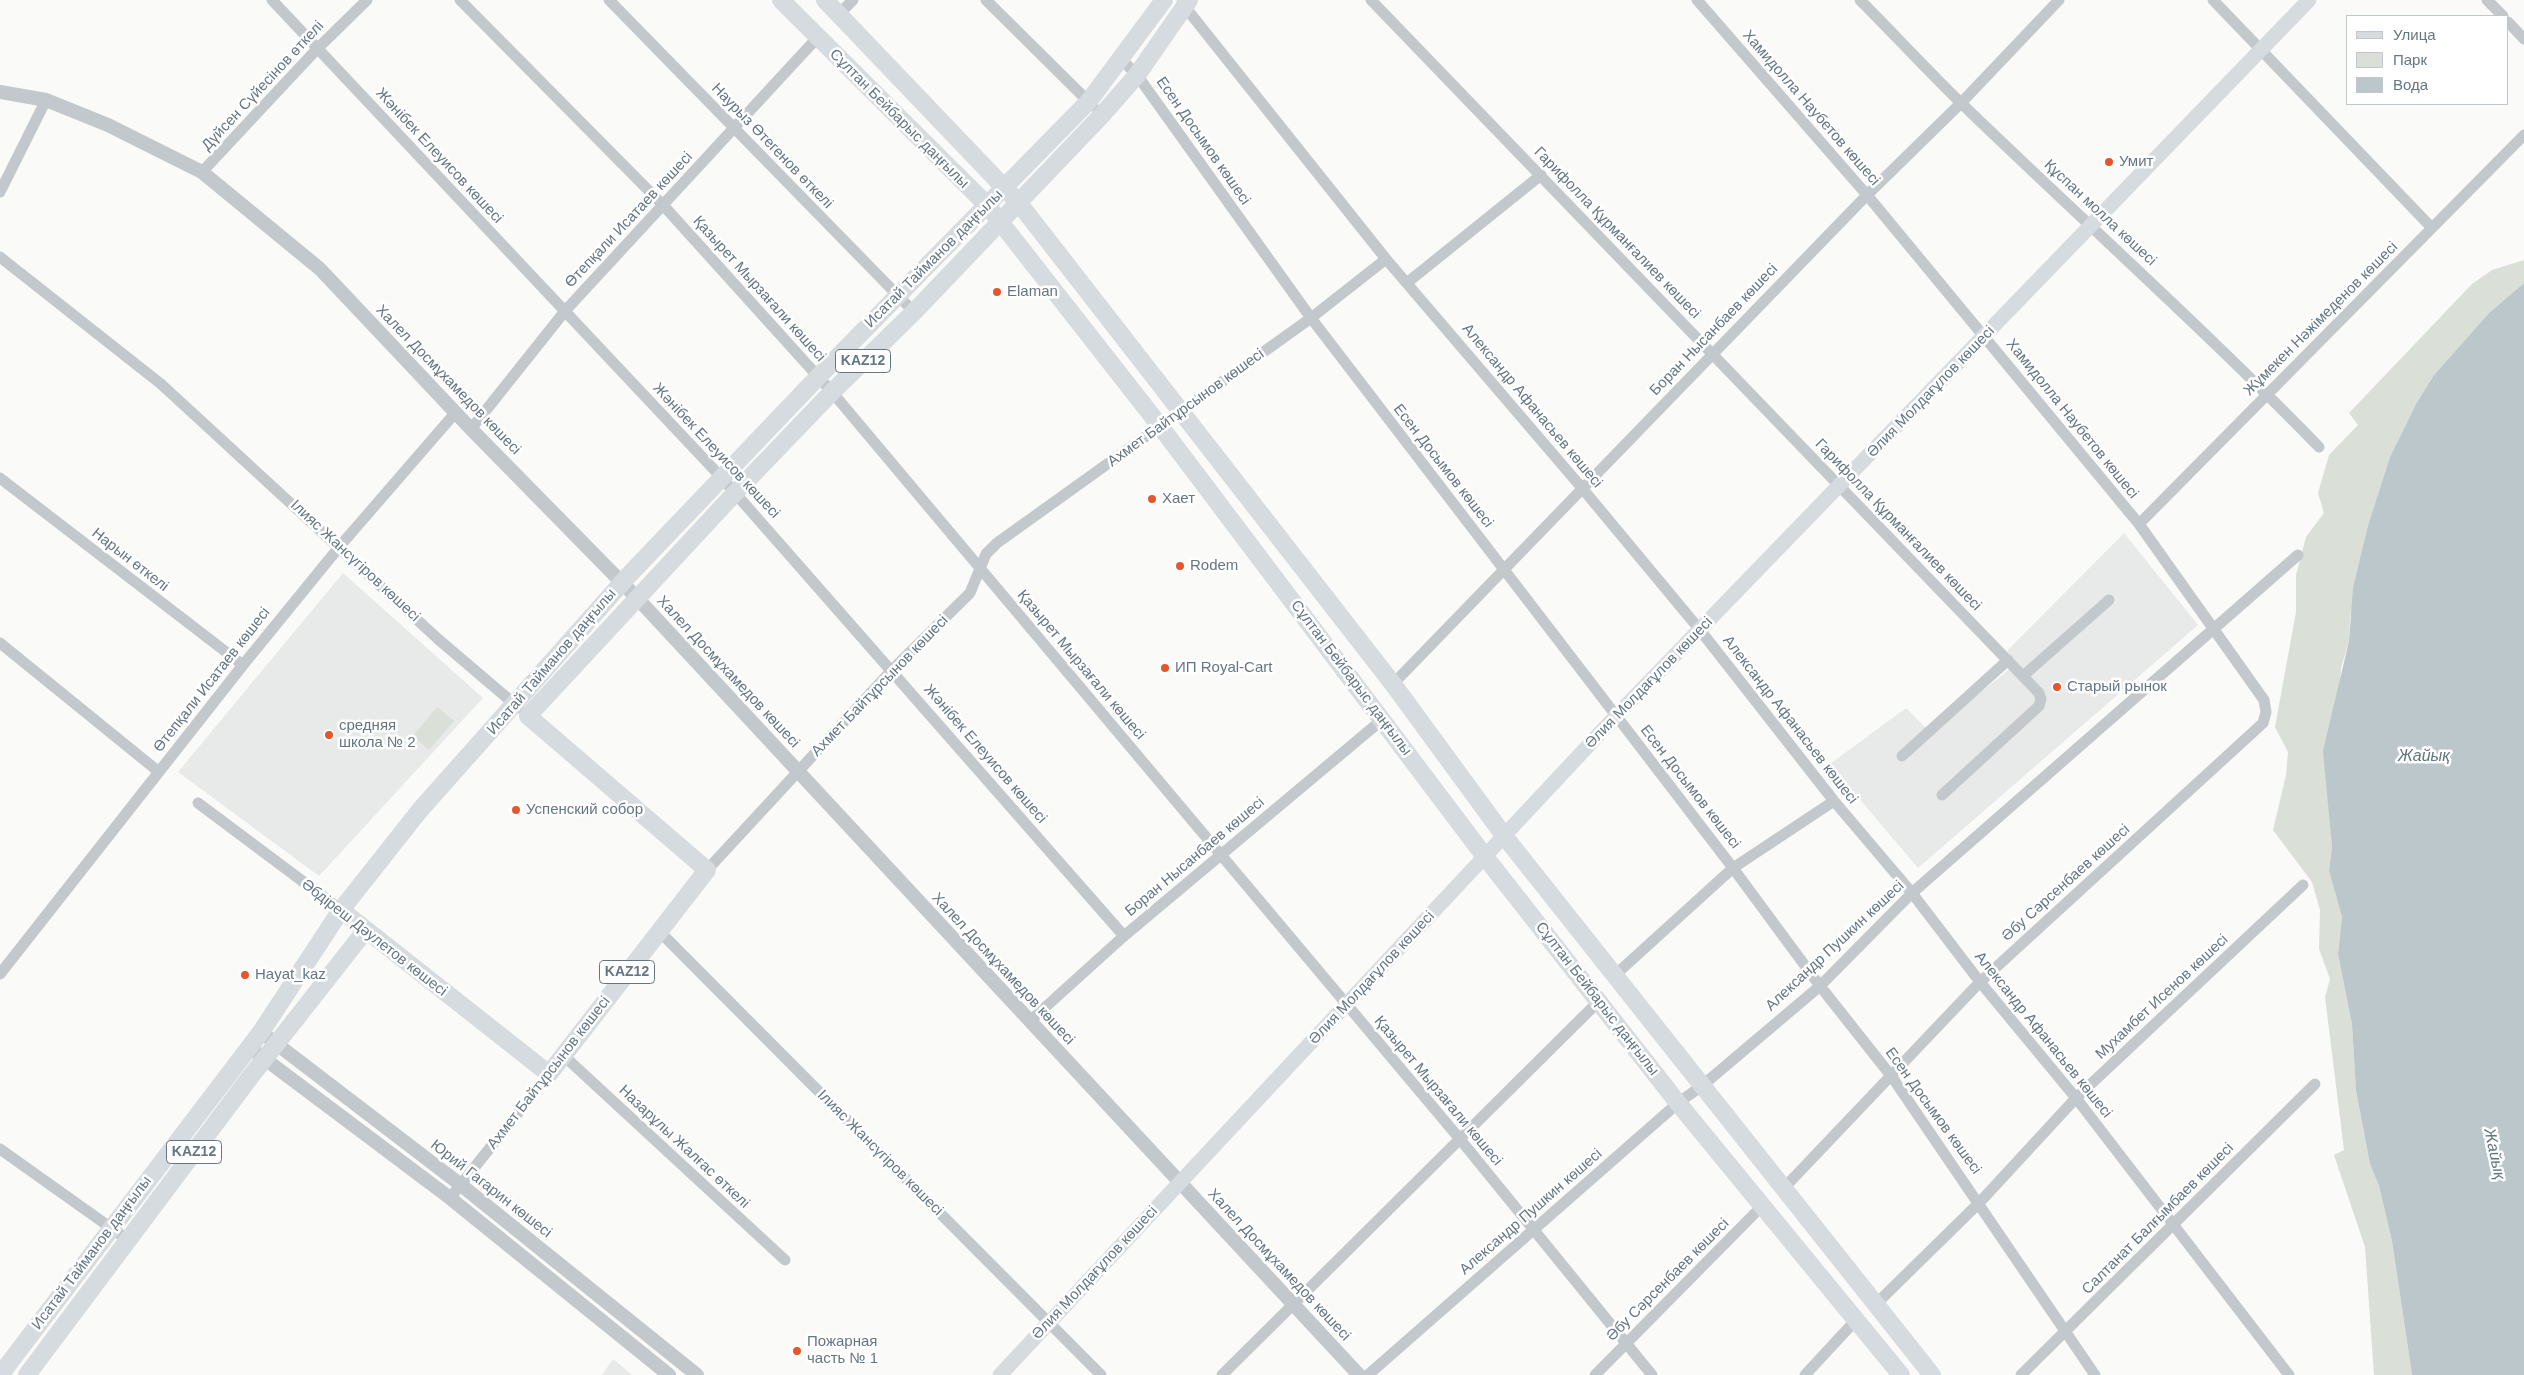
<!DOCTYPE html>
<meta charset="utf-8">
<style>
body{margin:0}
#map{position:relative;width:2524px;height:1375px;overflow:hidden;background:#fafaf8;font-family:Helvetica,sans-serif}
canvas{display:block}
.legend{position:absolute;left:2346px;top:15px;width:162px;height:90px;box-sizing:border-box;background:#fff;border:1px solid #c1c8cd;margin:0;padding:6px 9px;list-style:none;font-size:15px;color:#657683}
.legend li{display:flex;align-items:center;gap:10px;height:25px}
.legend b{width:25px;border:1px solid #c1c8cd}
</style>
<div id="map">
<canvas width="2524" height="1375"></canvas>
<ul class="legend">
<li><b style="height:6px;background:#d6dbdf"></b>Улица</li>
<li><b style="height:14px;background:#dadfd7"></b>Парк</li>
<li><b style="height:14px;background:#bbc7cb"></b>Вода</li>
</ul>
</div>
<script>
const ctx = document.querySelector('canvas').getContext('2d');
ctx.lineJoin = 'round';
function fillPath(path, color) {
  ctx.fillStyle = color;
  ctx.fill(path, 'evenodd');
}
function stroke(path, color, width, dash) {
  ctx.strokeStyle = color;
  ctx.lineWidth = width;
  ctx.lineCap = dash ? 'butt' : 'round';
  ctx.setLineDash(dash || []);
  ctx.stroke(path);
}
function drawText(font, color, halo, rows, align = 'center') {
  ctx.font = font + ' Helvetica,sans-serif';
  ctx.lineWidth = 5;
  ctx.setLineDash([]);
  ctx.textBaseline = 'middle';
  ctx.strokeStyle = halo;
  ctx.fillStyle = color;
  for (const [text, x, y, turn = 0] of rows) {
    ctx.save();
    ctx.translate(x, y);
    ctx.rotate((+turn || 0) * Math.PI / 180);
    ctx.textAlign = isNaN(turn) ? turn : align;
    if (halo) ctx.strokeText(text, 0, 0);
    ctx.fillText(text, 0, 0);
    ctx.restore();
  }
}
fillPath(new Path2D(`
 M 2124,533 L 2198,625 L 1918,868 L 1830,764 L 1906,708 L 1930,732 L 2015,665 L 2007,651 Z
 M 343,573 L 483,698 L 319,876 L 178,772 Z
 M 613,1359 L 632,1375 L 602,1375 Z`), '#e8e9e9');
fillPath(new Path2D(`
 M 2524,260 L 2524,283 L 2489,313 L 2434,375 L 2416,404 L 2390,457 L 2369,522 L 2350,618 L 2349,641 L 2341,668 L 2330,818 L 2332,846 L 2329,871 L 2342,917 L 2338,954 L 2352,1025 L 2356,1091 L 2370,1164 L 2379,1186 L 2392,1241 L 2412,1375 L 2374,1375 L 2365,1247 L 2334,1155 L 2344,1150 L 2325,997 L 2330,979 L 2319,949 L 2320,910 L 2312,882 L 2273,830 L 2286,775 L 2288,752 L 2275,727 L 2296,612 L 2296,575 L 2306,537 L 2324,513 L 2318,493 L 2329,455 L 2358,425 L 2349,413 L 2472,284 L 2492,270 Z
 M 437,707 L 454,721 L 429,750 L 413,736 Z`), '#dadfd7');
fillPath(new Path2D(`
 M 2524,283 L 2524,1375 L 2412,1375 L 2392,1241 L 2379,1186 L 2370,1164 L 2356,1091 L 2352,1025 L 2338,954 L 2342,917 L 2329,871 L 2332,846 L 2323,751 L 2349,641 L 2353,588 L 2369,522 L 2390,457 L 2416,404 L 2434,375 L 2489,313 Z`), '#bbc7cb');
stroke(new Path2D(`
 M 272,0 L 721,477 L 1124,936
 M 460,0 L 663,205 L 832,392 L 1459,1138 L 1652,1375
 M 609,0 L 914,312
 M 986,0 L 1093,106
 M 1371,0 L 2039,693 L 2041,699 L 2039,706 L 1942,795
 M 1697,0 L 1867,195 L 2139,524 L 2264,700 L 2266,712 L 2263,723 L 1980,982 L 1784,1188
 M 1860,0 C 1894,34 1927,70 1961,103 C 2080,218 2203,328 2319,447
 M 2213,0 L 2432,228
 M 2487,0 L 2503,16
 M 1182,3 L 1386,259 L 1582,488 L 1700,630 L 1834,801 L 1912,893 L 1980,982 L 2076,1098 L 2289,1375
 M 839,14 L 853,0
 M 2508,22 L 2524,39
 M 1121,59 L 1137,75 L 1311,318 L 1733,868 L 1820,986 L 1892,1077 L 2095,1375
 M 202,172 L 317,49 L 367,0
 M 0,192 L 46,100
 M 0,257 L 161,384 L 438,639 L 519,708
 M 1408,282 L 1541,175
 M 471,429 L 565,311 L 817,38
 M 0,478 L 243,665
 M 2139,524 L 2524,135
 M 0,643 L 159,772
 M 2023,676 L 2109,600
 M 1393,684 L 1867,195 L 1961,103 L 2059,0
 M 1902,756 L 2008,660
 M 198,803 L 341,910
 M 707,870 L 892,670 L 970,593 L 986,554 L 997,543 L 1311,318 L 1386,259
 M 659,931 L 1101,1375
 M 0,974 L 243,665 L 340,546 L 456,412
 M 1614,976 L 1733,868 L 1834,801
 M 1030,1021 L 1124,936 L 1383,719
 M 563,1055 L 785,1260
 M 0,1149 L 128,1240
 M 450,1198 L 549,1074
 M 1876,1304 L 1980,1202 L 2076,1098 L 2303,885
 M 1222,1375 L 1599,1001
 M 1368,1375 L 1678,1103 L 1703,1085 L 1820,986 L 1912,893 L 2298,555
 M 1595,1375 L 1762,1206
 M 1805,1375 L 1855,1321
 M 2021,1375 L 2315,1084`), '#c3c8cc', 11);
stroke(new Path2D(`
 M 0,92 L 46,100 L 108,125 L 202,172 L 320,269 L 471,429 L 638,599 L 1359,1375
 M 261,1032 L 461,1185 L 697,1375
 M 249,1047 L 450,1198 L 669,1375`), '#c3c8cc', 14);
stroke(new Path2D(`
 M 1000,1375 L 1616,716 L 2309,0`), '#d6dbdf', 15);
stroke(new Path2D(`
 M 781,0 L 987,205 L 1160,426 L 1486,858 L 1678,1103 L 1901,1375
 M 825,0 L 1018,202 L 1393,684 L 1505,837 L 1932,1375
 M 341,910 L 549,1074 L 707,870 L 528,716 L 735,493 L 832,392 L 914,312 L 1102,115 L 1137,75 L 1189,0
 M 0,1375 L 261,1032 L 341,910 L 420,810 L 628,576 L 818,377 L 1089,101 L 1164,0
 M 27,1375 L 251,1076 L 365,931`), '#d6dbdf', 18);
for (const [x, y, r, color] of [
 [2109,162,5,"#e4572e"],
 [997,292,5,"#e4572e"],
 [1152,499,5,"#e4572e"],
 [1180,566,5,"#e4572e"],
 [1165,668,5,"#e4572e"],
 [2057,687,5,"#e4572e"],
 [329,735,5,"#e4572e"],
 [516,810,5,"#e4572e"],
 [245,975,5,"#e4572e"],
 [797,1351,5,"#e4572e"]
]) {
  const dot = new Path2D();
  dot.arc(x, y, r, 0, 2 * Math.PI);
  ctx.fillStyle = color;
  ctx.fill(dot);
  stroke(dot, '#fff', 2);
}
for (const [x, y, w] of [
 [863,361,55],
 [627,972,55],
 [194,1152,55]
]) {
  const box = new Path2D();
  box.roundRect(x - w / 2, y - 11.5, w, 23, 4);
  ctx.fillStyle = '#fff';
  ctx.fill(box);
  stroke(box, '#657683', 1);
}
drawText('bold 14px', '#657683', null, [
 ["KAZ12",863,361],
 ["KAZ12",627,972],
 ["KAZ12",194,1152]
]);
drawText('15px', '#657683', '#fff', [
 ["Дүйсен Сүйесінов өткелі",263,86,-47],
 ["Хамидолла Наубетов көшесі",1811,108,49],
 ["Сұлтан Бейбарыс даңғылы",899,119,45],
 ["Есен Досымов көшесі",1203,141,55],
 ["Наурыз Өтегенов өткелі",772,146,46],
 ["Жәнібек Елеуисов көшесі",439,156,47],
 ["Құспан молла көшесі",2100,213,43],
 ["Өтепқали Исатаев көшесі",629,220,-47],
 ["Гарифолла Құрманғалиев көшесі",1617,233,46],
 ["Исатай Тайманов даңғылы",934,259,-45],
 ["Қазырет Мырзағали көшесі",759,289,48],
 ["Жұмекен Нәжімеденов көшесі",2321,319,-45],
 ["Боран Нысанбаев көшесі",1714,330,-46],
 ["Халел Досмұхамедов көшесі",448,380,46],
 ["Әлия Молдағұлов көшесі",1931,392,-46],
 ["Александр Афанасьев көшесі",1532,406,50],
 ["Ахмет Байтұрсынов көшесі",1186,408,-36],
 ["Хамидолла Наубетов көшесі",2072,419,51],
 ["Жәнібек Елеуисов көшесі",716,451,47],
 ["Есен Досымов көшесі",1443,466,52],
 ["Гарифолла Құрманғалиев көшесі",1898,525,46],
 ["Нарын өткелі",130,560,38],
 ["Ілияс Жансүгіров көшесі",355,561,43],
 ["Исатай Тайманов даңғылы",552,662,-49],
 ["Қазырет Мырзағали көшесі",1081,665,50],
 ["Халел Досмұхамедов көшесі",728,672,47],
 ["Сұлтан Бейбарыс даңғылы",1351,678,53],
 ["Өтепқали Исатаев көшесі",212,680,-52],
 ["Әлия Молдағұлов көшесі",1649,683,-46],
 ["Ахмет Байтұрсынов көшесі",880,686,-46],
 ["Александр Афанасьев көшесі",1790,720,52],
 ["Жәнібек Елеуисов көшесі",985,754,49],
 ["Есен Досымов көшесі",1690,787,52],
 ["Боран Нысанбаев көшесі",1195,857,-40],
 ["Әбу Сәрсенбаев көшесі",2066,883,-42],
 ["Әбдіреш Дәулетов көшесі",374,938,38],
 ["Александр Пушкин көшесі",1835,946,-43],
 ["Халел Досмұхамедов көшесі",1003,969,47],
 ["Әлия Молдағұлов көшесі",1372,978,-47],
 ["Мухамбет Исенов көшесі",2162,997,-43],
 ["Сұлтан Бейбарыс даңғылы",1597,999,52],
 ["Александр Афанасьев көшесі",2043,1035,51],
 ["Ахмет Байтұрсынов көшесі",549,1073,-52],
 ["Қазырет Мырзағали көшесі",1438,1091,50],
 ["Есен Досымов көшесі",1933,1111,54],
 ["Назарұлы Жалғас өткелі",684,1147,43],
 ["Ілияс Жансүгіров көшесі",880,1153,45],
 ["Юрий Гагарин көшесі",491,1189,38],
 ["Александр Пушкин көшесі",1531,1212,-41],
 ["Салтанат Балғымбаев көшесі",2158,1219,-45],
 ["Исатай Тайманов даңғылы",92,1253,-53],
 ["Халел Досмұхамедов көшесі",1279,1265,47],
 ["Әлия Молдағұлов көшесі",1095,1273,-47],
 ["Әбу Сәрсенбаев көшесі",1668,1280,-45]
]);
drawText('15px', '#657683', '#fff', [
 ["Умит",2119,162],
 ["Elaman",1007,292],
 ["Хает",1162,499],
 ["Rodem",1190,566],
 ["ИП Royal-Cart",1175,668],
 ["Старый рынок",2067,687],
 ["cредняя",339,726],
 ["школа № 2",339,743],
 ["Успенский собор",526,810],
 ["Hayat_kaz",255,975],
 ["Пожарная",807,1342],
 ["часть № 1",807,1359]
], 'left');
drawText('italic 16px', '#60757c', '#fff', [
 ["Жайық",2424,757],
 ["Жайық",2494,1154,78]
]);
</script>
